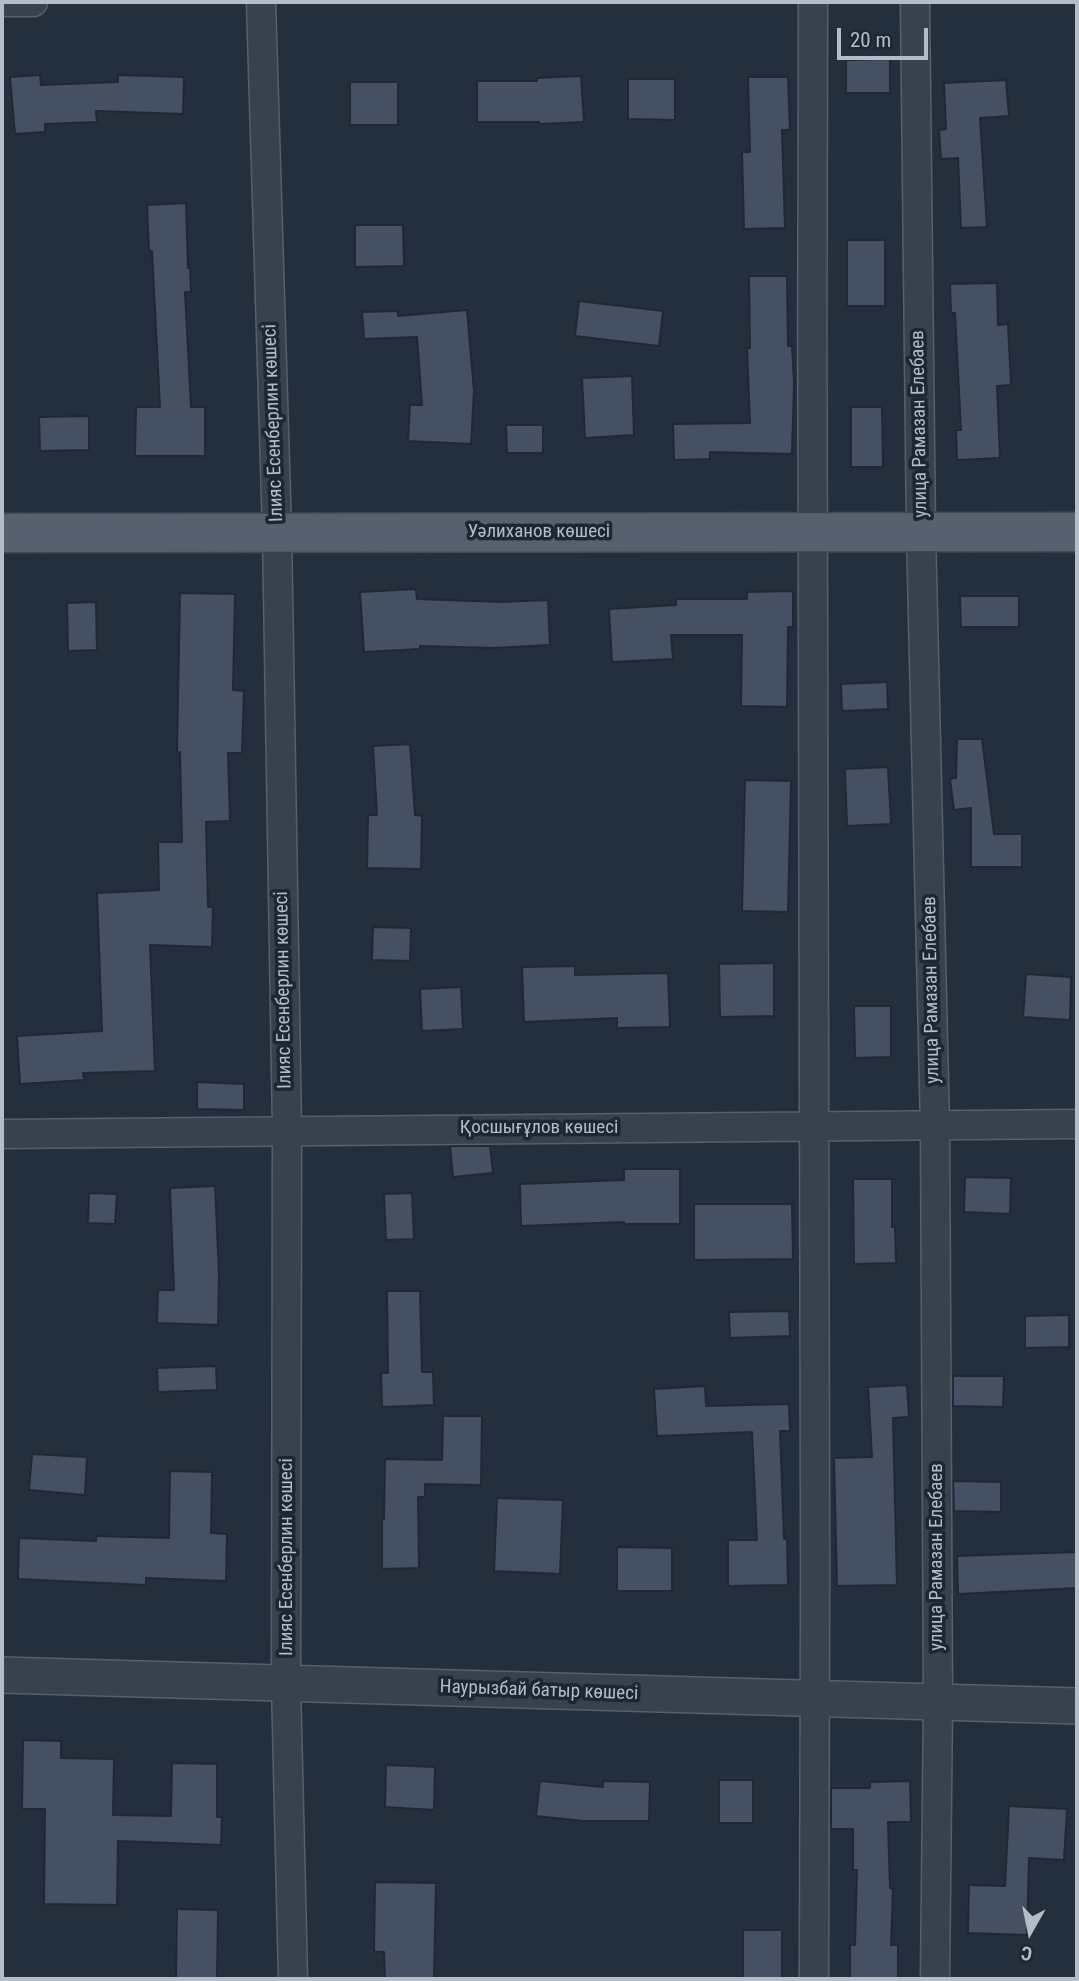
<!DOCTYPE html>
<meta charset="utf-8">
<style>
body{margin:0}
#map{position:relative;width:1079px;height:1981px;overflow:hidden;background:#242f3e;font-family:"Roboto Condensed",sans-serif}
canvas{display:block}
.frame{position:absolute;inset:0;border:4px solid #b4bcc9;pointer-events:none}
.north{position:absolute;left:995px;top:1897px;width:70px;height:70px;-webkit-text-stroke:5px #1d2633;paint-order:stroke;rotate:189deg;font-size:19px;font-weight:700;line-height:28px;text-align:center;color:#b4bcc9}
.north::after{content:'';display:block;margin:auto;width:24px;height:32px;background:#b4bcc9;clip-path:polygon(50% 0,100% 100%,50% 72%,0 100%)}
.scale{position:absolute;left:837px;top:28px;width:91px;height:32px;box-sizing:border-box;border:4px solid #b4bcc9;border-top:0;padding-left:9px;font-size:21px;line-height:24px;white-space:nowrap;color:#b4bcc9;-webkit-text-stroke:5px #1d2633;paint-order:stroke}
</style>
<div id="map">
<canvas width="1079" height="1981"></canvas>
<div class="frame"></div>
<div class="north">С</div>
<div class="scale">20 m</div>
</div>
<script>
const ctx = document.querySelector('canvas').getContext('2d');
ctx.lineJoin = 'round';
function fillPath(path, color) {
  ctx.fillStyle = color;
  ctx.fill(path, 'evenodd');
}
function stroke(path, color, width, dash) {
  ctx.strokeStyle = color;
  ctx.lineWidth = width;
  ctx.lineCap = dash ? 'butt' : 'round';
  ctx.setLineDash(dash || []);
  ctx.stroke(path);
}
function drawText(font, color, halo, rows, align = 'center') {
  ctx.font = font + ' "Roboto Condensed",sans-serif';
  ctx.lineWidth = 7;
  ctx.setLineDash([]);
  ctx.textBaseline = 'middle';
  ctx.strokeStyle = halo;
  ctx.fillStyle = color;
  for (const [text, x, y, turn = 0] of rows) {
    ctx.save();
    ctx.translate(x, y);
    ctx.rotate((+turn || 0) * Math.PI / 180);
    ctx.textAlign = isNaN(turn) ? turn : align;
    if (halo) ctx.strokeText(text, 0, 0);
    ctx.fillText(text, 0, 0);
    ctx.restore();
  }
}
const building = new Path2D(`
 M 890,59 L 890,93 L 846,93 L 846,60 Z
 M 40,75 L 41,85 L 118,82 L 118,75 L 184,77 L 183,114 L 96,111 L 97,122 L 45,124 L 45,132 L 15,134 L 10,77 Z
 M 581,76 L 584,122 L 539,124 L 539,122 L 477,122 L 477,81 L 537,81 L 537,78 Z
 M 748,77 L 788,77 L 790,130 L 782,130 L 785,228 L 744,229 L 742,152 L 750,152 Z
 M 628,79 L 675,79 L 675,120 L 628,119 Z
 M 1006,80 L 1009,116 L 980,118 L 987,227 L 961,228 L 958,158 L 941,159 L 939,130 L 946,129 L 944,83 Z
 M 350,82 L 398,82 L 398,125 L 350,125 Z
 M 186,203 L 188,268 L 190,268 L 191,292 L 185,292 L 191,407 L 205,407 L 205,456 L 135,456 L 136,407 L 160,407 L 152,251 L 149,251 L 147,205 Z
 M 355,225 L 403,225 L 404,266 L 355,267 Z
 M 847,240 L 885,240 L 885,306 L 847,306 Z
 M 749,276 L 787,276 L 788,346 L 792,346 L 794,383 L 792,454 L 710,452 L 710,459 L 674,460 L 673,424 L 750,423 L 747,348 L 750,348 Z
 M 997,283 L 998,325 L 1008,324 L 1011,385 L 997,386 L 1000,458 L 957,460 L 956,430 L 961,430 L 955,313 L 951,313 L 950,284 Z
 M 579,301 L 663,311 L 659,346 L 575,336 Z
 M 467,310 L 474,391 L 471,444 L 408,441 L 410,405 L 422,405 L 417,337 L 364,339 L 362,312 L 398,311 L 398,316 Z
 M 632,376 L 634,435 L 585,438 L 582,378 Z
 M 851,407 L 882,407 L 883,467 L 851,467 Z
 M 89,416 L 89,450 L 40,451 L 39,417 Z
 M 506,425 L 543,425 L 543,453 L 507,453 Z
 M 416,589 L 417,599 L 502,602 L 548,600 L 550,645 L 494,648 L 420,646 L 420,649 L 364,652 L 360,592 Z
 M 793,591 L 793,627 L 788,627 L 787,707 L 741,706 L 742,635 L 671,635 L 673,659 L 612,662 L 609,609 L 676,605 L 676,599 L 747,599 L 747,592 Z
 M 180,593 L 235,594 L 233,690 L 244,691 L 242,753 L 228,753 L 230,821 L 206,822 L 208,907 L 213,907 L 212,947 L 150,945 L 155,1071 L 83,1073 L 84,1080 L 20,1084 L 17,1036 L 102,1031 L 97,893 L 159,890 L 158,842 L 182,842 L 180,752 L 177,752 Z
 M 960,596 L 1019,596 L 1019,627 L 961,627 Z
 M 96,602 L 97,650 L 68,651 L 67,603 Z
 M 887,682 L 888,709 L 842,711 L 841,684 Z
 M 957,739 L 982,739 L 994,834 L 1022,834 L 1022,867 L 971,867 L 971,808 L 954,810 L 950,779 L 956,778 Z
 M 410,744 L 415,815 L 422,816 L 421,869 L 367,868 L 368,815 L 377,815 L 373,746 Z
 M 888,767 L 891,824 L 847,826 L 845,769 Z
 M 745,780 L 791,781 L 788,912 L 742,911 Z
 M 373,927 L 411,928 L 410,961 L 372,960 Z
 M 774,963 L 774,1016 L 720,1017 L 719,964 Z
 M 575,966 L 575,975 L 668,973 L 670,1027 L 617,1028 L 617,1018 L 524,1022 L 522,967 Z
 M 1026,974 L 1071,977 L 1070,1020 L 1023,1017 Z
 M 461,987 L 463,1029 L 422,1031 L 420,989 Z
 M 854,1006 L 891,1006 L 891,1057 L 855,1058 Z
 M 197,1082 L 244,1084 L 244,1110 L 197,1109 Z
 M 450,1146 L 490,1146 L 493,1173 L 453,1177 Z
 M 624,1169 L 680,1169 L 680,1224 L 624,1224 L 624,1222 L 521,1226 L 520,1184 L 624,1180 Z
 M 965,1177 L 1011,1178 L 1010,1214 L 964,1212 Z
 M 853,1179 L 892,1179 L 892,1227 L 895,1227 L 896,1263 L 854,1264 Z
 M 215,1186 L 219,1274 L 218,1325 L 157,1323 L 158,1290 L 174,1290 L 170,1188 Z
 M 89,1193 L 117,1194 L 115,1224 L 88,1223 Z
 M 412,1193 L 414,1239 L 386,1240 L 384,1194 Z
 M 694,1204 L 792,1204 L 793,1259 L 694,1260 Z
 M 387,1291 L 420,1291 L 422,1372 L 433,1372 L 434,1405 L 382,1407 L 381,1373 L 388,1373 Z
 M 789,1311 L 790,1336 L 730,1338 L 729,1312 Z
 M 1069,1315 L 1069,1347 L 1025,1348 L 1025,1316 Z
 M 216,1366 L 217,1390 L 158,1392 L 157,1368 Z
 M 953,1376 L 1004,1376 L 1003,1407 L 953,1406 Z
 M 907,1385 L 909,1417 L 893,1418 L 897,1585 L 837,1586 L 834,1458 L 872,1457 L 868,1387 Z
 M 705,1386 L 706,1406 L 789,1404 L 790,1431 L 780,1431 L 784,1539 L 787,1539 L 788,1585 L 728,1586 L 728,1540 L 757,1540 L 752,1432 L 657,1436 L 654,1389 Z
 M 443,1416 L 482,1416 L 481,1485 L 425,1484 L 425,1497 L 418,1497 L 419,1568 L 382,1569 L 382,1519 L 384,1519 L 385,1459 L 442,1460 Z
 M 32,1454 L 87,1457 L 85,1495 L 29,1490 Z
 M 170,1471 L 212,1472 L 211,1533 L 227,1534 L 226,1581 L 146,1578 L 146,1585 L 18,1579 L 19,1538 L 96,1541 L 96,1536 L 169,1538 Z
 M 953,1481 L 1001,1482 L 1001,1512 L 954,1511 Z
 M 497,1498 L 563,1500 L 560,1574 L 494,1571 Z
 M 617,1547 L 672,1548 L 672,1591 L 617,1591 Z
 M 1077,1552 L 1077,1588 L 958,1594 L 957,1556 Z
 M 23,1740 L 61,1741 L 61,1758 L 114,1759 L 113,1815 L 171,1816 L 172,1763 L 217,1764 L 217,1817 L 222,1817 L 221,1845 L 118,1841 L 117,1905 L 44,1904 L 45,1809 L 22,1809 Z
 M 386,1765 L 435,1767 L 434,1810 L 385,1807 Z
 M 719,1780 L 753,1780 L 753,1823 L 719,1823 Z
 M 540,1781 L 603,1787 L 603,1781 L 650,1782 L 649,1821 L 583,1821 L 536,1816 Z
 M 910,1781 L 911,1822 L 888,1822 L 890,1888 L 893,1889 L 891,1945 L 898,1945 L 898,1979 L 850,1979 L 850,1945 L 855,1945 L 857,1870 L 853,1870 L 853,1829 L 831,1829 L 831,1788 L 870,1788 L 870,1782 Z
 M 1009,1806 L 1067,1809 L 1064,1860 L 1029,1858 L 1027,1935 L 968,1933 L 969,1885 L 1005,1886 Z
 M 375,1882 L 436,1883 L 434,1979 L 385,1979 L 384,1952 L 374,1952 Z
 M 177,1909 L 218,1910 L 217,1979 L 176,1979 Z
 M 743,1930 L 782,1930 L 782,1978 L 743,1978 Z`);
fillPath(building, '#455162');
stroke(building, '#1f2835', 2);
const minor = new Path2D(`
 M 2,2 L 33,2
 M 261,2 L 277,531 L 287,1130 L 286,1684 L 293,1979
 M 813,2 C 810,661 818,1320 814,1979
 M 915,2 L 921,532 L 935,1126 L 938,1703 L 935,1979
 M 2,1134 L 1077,1124`);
const tertiary = new Path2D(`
 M 2,1675 L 1077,1706`);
const primary = new Path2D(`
 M 2,533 L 1077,532`);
stroke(minor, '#565f6c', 31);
stroke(tertiary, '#565f6c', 38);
stroke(primary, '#414a57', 41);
stroke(minor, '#38414e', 28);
stroke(tertiary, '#38414e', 35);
stroke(primary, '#56606e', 38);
drawText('19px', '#b4bcc9', '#1d2633', [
 ["Ілияс Есенберлин көшесі",274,423,-92],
 ["улица Рамазан Елебаев",920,424,-91],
 ["Уәлиханов көшесі",539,532],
 ["Ілияс Есенберлин көшесі",284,990,-91],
 ["улица Рамазан Елебаев",932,990,-91],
 ["Қосшығұлов көшесі",539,1128],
 ["Ілияс Есенберлин көшесі",287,1557,-90],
 ["улица Рамазан Елебаев",937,1557,-90],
 ["Наурызбай батыр көшесі",539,1691,2]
]);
</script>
